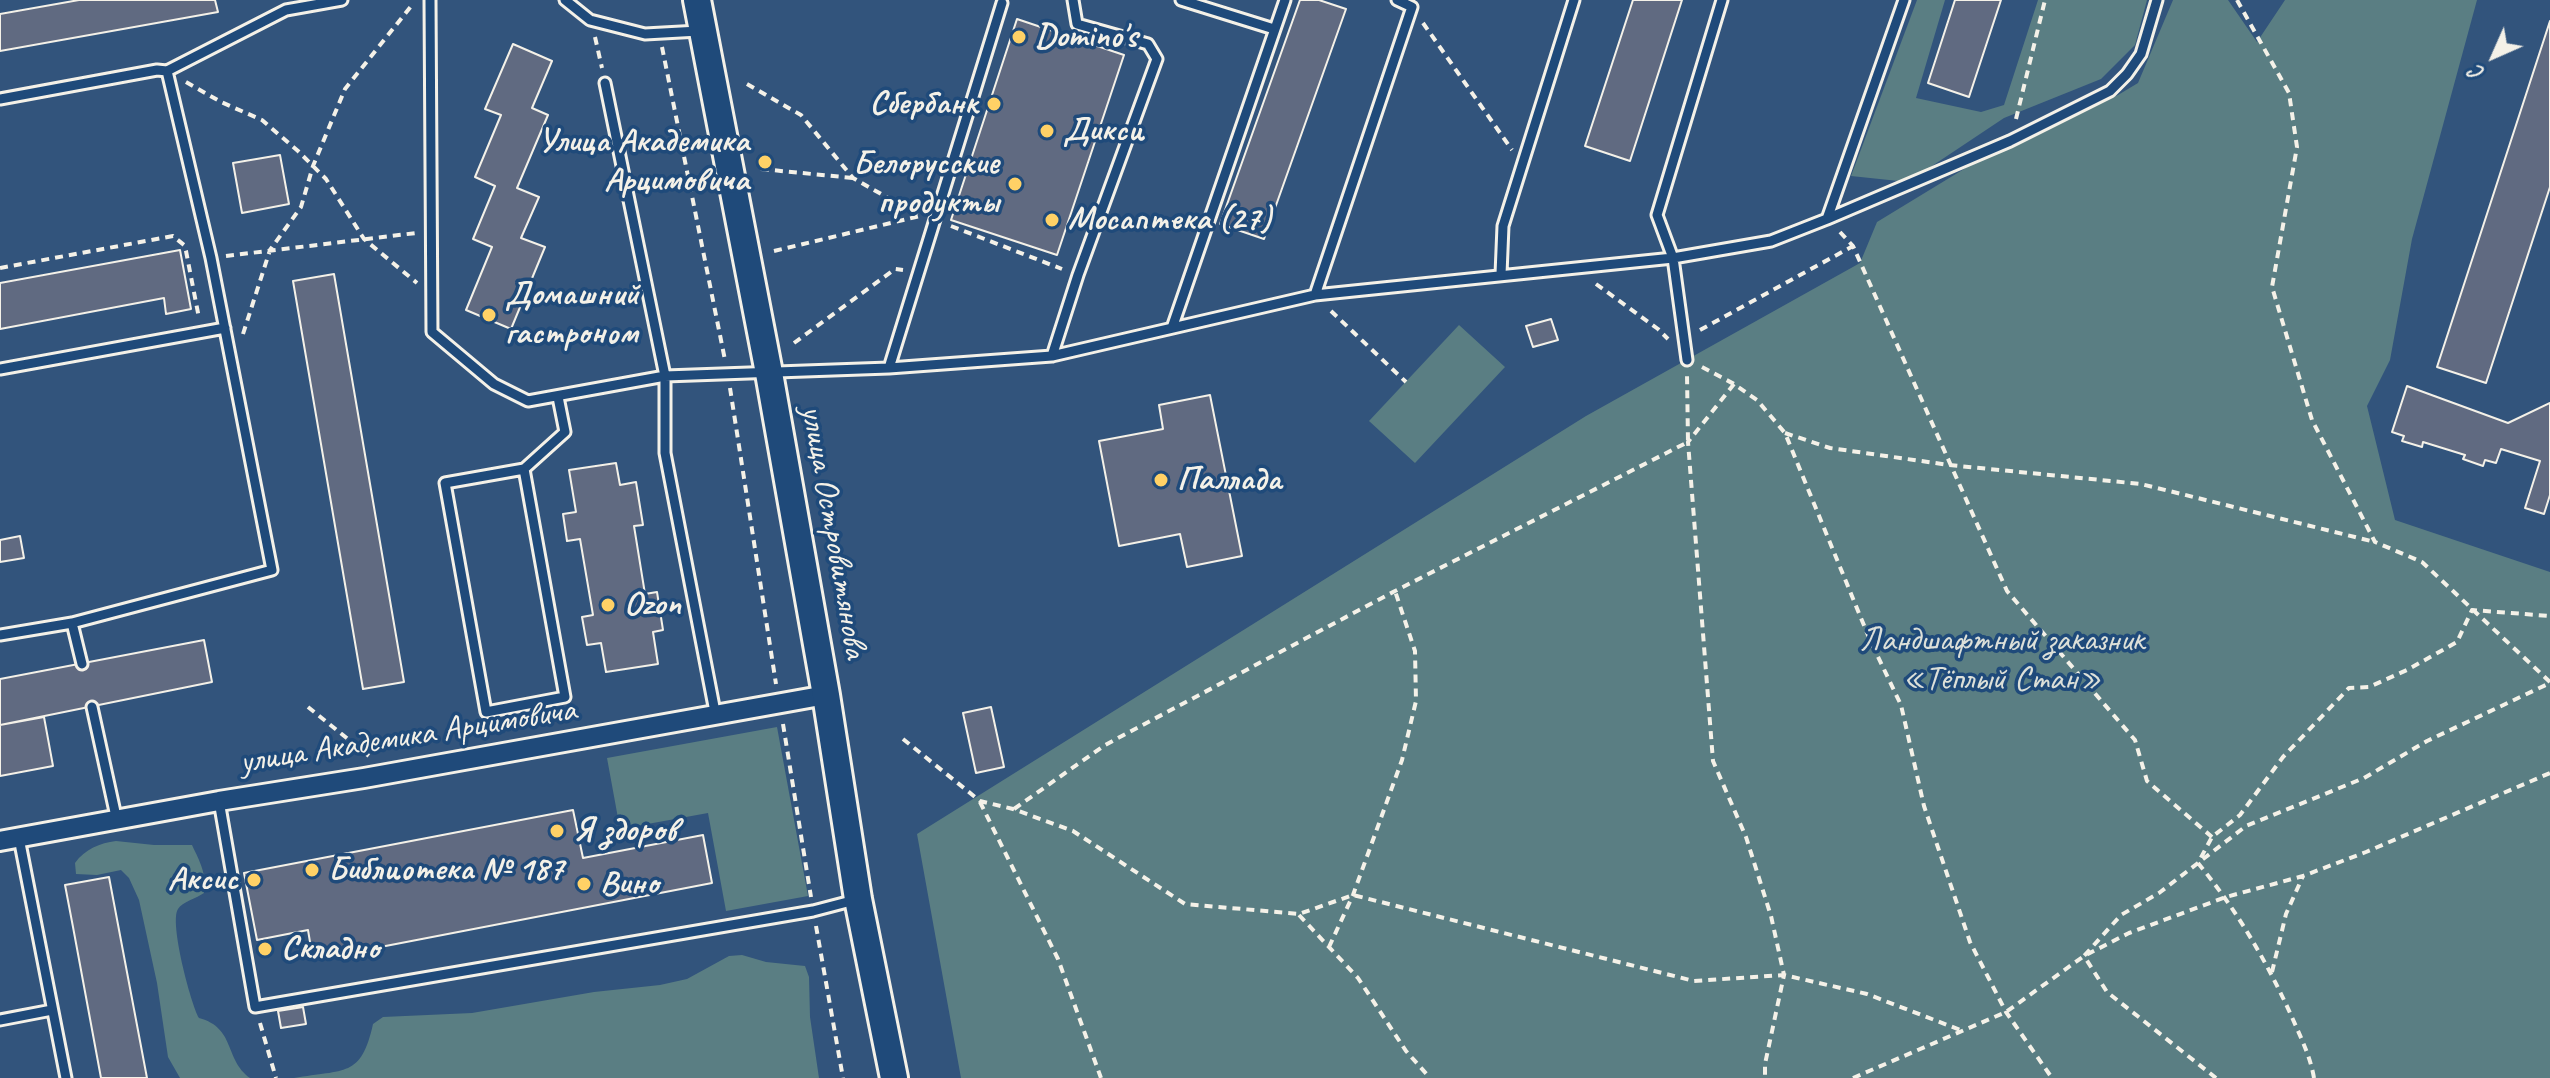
<!DOCTYPE html>
<meta charset="utf-8">
<style>
body{margin:0}
#map{position:relative;width:2550px;height:1078px;overflow:hidden;background:#32547c;font-family:Caveat,sans-serif}
canvas{display:block}
.north{position:absolute;left:2454px;top:16px;width:80px;height:80px;-webkit-text-stroke:6px #1f4a7a;paint-order:stroke;rotate:225deg;font-size:22px;font-weight:700;line-height:32px;text-align:center;color:#f4f1e8}
.north::after{content:'';display:block;margin:auto;width:28px;height:36px;background:#f4f1e8;clip-path:polygon(50% 0,100% 100%,50% 72%,0 100%)}
</style>
<div id="map">
<canvas width="2550" height="1078"></canvas>
<div class="north">С</div>
</div>
<script>
const ctx = document.querySelector('canvas').getContext('2d');
ctx.lineJoin = 'round';
function fillPath(path, color) {
  ctx.fillStyle = color;
  ctx.fill(path, 'evenodd');
}
function stroke(path, color, width, dash) {
  ctx.strokeStyle = color;
  ctx.lineWidth = width;
  ctx.lineCap = dash ? 'butt' : 'round';
  ctx.setLineDash(dash || []);
  ctx.stroke(path);
}
function drawText(font, color, halo, rows, align = 'center') {
  ctx.font = font + ' Caveat,sans-serif';
  ctx.lineWidth = 7;
  ctx.setLineDash([]);
  ctx.textBaseline = 'middle';
  ctx.strokeStyle = halo;
  ctx.fillStyle = color;
  for (const [text, x, y, turn = 0] of rows) {
    ctx.save();
    ctx.translate(x, y);
    ctx.rotate((+turn || 0) * Math.PI / 180);
    ctx.textAlign = isNaN(turn) ? turn : align;
    if (halo) ctx.strokeText(text, 0, 0);
    ctx.fillText(text, 0, 0);
    ctx.restore();
  }
}
fillPath(new Path2D(`
 M 1917,0 L 1945,0 L 1916,98 L 1981,112 L 2004,105 L 2038,0 L 2147,0 L 2135,45 L 2101,79 L 2004,118 L 1908,182 L 1851,176 Z
 M 2173,0 L 2228,0 L 2257,42 L 2285,0 L 2477,0 L 2412,239 L 2390,360 L 2367,406 L 2395,520 L 2550,572 L 2550,1078 L 961,1078 L 917,834 L 1586,416 L 1860,263 L 1877,222 L 2010,141 L 2118,95 L 2138,83 Z
 M 1459,325 L 1505,367 L 1415,463 L 1369,421 Z
 M 777,727 L 808,896 L 726,911 L 708,813 L 620,829 L 607,758 Z
 M 116,841 L 154,845 L 192,845 C 200,862 207,874 204,893 C 197,898 182,902 178,909 C 169,922 191,1004 199,1018 C 236,1028 224,1059 250,1078 L 180,1078 L 168,1057 L 157,983 L 139,900 L 129,878 L 121,870 L 97,875 L 76,874 L 75,863 C 85,849 100,843 116,841 Z
 M 742,955 L 766,962 L 805,966 L 809,977 L 810,1017 L 819,1078 L 294,1078 C 345,1069 361,1078 373,1024 L 383,1017 L 472,1013 L 594,992 L 660,985 L 687,979 L 729,956 Z`), '#5a7e83');
const building = new Path2D(`
 M 79,0 L 215,0 L 218,12 L 0,51 L 0,14 Z
 M 1300,0 L 1319,0 L 1346,9 L 1264,239 L 1220,224 Z
 M 1633,0 L 1682,0 L 1630,161 L 1585,146 Z
 M 1955,0 L 2001,0 L 1969,97 L 1928,83 Z
 M 1017,19 L 1124,55 L 1057,255 L 951,220 Z
 M 2550,21 L 2550,187 L 2486,383 L 2437,367 Z
 M 513,44 L 552,61 L 532,108 L 548,115 L 517,188 L 539,197 L 521,238 L 545,247 L 511,329 L 466,310 L 492,247 L 473,239 L 495,186 L 475,177 L 501,115 L 485,109 Z
 M 280,155 L 289,204 L 242,213 L 233,163 Z
 M 180,250 L 191,309 L 166,314 L 164,298 L 0,329 L 0,283 Z
 M 334,274 L 404,682 L 363,689 L 293,281 Z
 M 1551,319 L 1558,340 L 1533,347 L 1526,326 Z
 M 2407,386 L 2508,423 L 2550,403 L 2550,495 L 2544,514 L 2525,508 L 2540,461 L 2501,449 L 2496,463 L 2485,460 L 2483,466 L 2463,459 L 2465,455 L 2423,442 L 2422,447 L 2402,441 L 2404,436 L 2392,432 Z
 M 1210,395 L 1242,556 L 1187,567 L 1180,534 L 1119,546 L 1099,441 L 1163,429 L 1159,405 Z
 M 616,463 L 620,485 L 636,482 L 643,525 L 634,526 L 645,594 L 657,592 L 663,630 L 653,632 L 658,664 L 606,672 L 601,643 L 587,645 L 582,617 L 593,615 L 580,539 L 567,541 L 563,514 L 576,512 L 569,470 Z
 M 20,536 L 24,558 L 0,562 L 0,540 Z
 M 204,640 L 212,682 L 0,725 L 0,679 Z
 M 991,707 L 1004,767 L 976,773 L 963,713 Z
 M 44,717 L 53,766 L 0,776 L 0,725 Z
 M 573,810 L 583,858 L 703,835 L 712,883 L 313,960 L 308,930 L 257,940 L 244,873 Z
 M 109,877 L 147,1078 L 101,1078 L 73,927 L 65,885 Z
 M 303,1007 L 306,1024 L 281,1028 L 278,1011 Z`);
fillPath(building, '#606a81');
stroke(building, '#f4f1e8', 2);
const lane = new Path2D(`
 M 430,0 L 432,332 L 494,384 L 528,401 L 665,376 L 889,368 L 1052,356 L 1315,295 L 1673,258 L 1771,241 L 1827,219 L 1904,0
 M 565,0 L 590,20 L 645,34 L 699,31
 M 1181,0 L 1274,29
 M 605,83 L 665,376 L 665,453 L 716,717
 M 0,99 L 157,70 L 167,71
 M 1827,219 L 2010,141 L 2110,91 L 2127,74 L 2141,54 L 2157,0
 M 1501,274 L 1503,226 L 1574,0
 M 1315,295 L 1412,7 L 1397,0
 M 1172,328 L 1285,0
 M 1052,356 L 1078,275 L 1157,59 L 1148,44 L 1077,24 L 1073,0
 M 1687,360 L 1673,258 L 1657,215 L 1722,0
 M 889,368 L 1002,3
 M 0,369 L 225,328
 M 524,469 L 445,483 L 486,712 L 565,697 L 524,469 L 565,432 L 558,397
 M 72,623 L 82,664
 M 0,635 L 72,623 L 272,570 L 211,258 L 167,71 L 286,10 L 342,0
 M 92,707 L 117,821
 M 219,801 L 255,1007 L 813,911 L 855,900
 M 19,838 L 66,1078
 M 0,1020 L 52,1010`);
const street = new Path2D(`
 M 0,841 L 219,801 L 364,778 L 826,695`);
const secondary = new Path2D(`
 M 697,0 L 769,373 L 826,695 L 858,899 L 894,1078`);
stroke(lane, '#f4f1e8', 15);
stroke(street, '#f4f1e8', 24);
stroke(secondary, '#f4f1e8', 32);
stroke(new Path2D(`
 M 2237,0 L 2289,93 L 2297,147 L 2272,287 L 2312,420 L 2375,542 L 2422,562 L 2550,682
 M 1423,23 L 1512,150
 M 595,37 L 602,68
 M 662,47 L 725,360
 M 186,82 L 221,102 L 262,120 L 298,151 L 326,179 L 364,239 L 417,283
 M 747,84 L 801,115 L 853,178 L 918,215
 M 2016,119 L 2045,0
 M 761,169 L 853,178
 M 951,226 L 1062,269
 M 1840,232 L 1853,246 L 2007,591 L 2135,740 L 2147,781 L 2212,837
 M 774,251 L 920,216
 M 226,256 L 416,233
 M 0,268 L 173,236 L 184,245 L 186,251 L 199,318
 M 1596,284 L 1658,329 L 1668,339
 M 1331,311 L 1406,382
 M 1700,330 L 1853,246
 M 243,334 L 270,250 L 301,207 L 313,166 L 345,89 L 412,5
 M 794,343 L 895,269 L 903,270
 M 1702,367 L 1734,384 L 1757,400 L 1785,433 L 1870,640 L 1901,705 L 1924,806 L 1970,942 L 2006,1012 L 2052,1078
 M 1734,384 L 1688,442 L 1713,761 L 1746,837 L 1771,916 L 1784,975 L 1765,1064 L 1765,1078
 M 730,388 L 776,684
 M 1785,433 L 1830,448 L 1949,465 L 2141,484 L 2375,542
 M 308,707 L 369,756
 M 783,724 L 811,897
 M 903,739 L 980,801 L 1013,809 L 1073,831 L 1185,904 L 1299,914 L 1353,895 L 1694,981 L 1784,975 L 1867,994 L 1963,1031
 M 980,802 L 1058,959 L 1101,1078
 M 1014,809 L 1105,745 L 1395,591 L 1688,442 L 1687,374
 M 1299,915 L 1358,978 L 1406,1051 L 1430,1078
 M 816,926 L 843,1078
 M 1329,947 L 1353,895 L 1402,760 L 1416,701 L 1415,651 L 1395,591
 M 2272,972 L 2286,914 L 2303,876
 M 260,1023 L 276,1078
 M 1853,1078 L 2006,1012 L 2084,956 L 2129,933 L 2226,897 L 2303,876 L 2366,852 L 2550,773
 M 2216,1078 L 2107,992 L 2084,956 L 2121,915 L 2159,893 L 2198,863 L 2212,837 L 2240,815 L 2283,757 L 2349,688 L 2369,687 L 2407,670 L 2457,642 L 2472,610 L 2550,616
 M 2314,1078 C 2310,1055 2300,1036 2291,1015 C 2266,960 2236,909 2198,863 L 2246,826 L 2364,778 L 2427,741 L 2550,683`), '#f4f1e8', 4, [8, 6]);
stroke(lane, '#1f4a7a', 9);
stroke(street, '#1f4a7a', 18);
stroke(secondary, '#1f4a7a', 26);
for (const [x, y, r, color] of [
 [1019,37,8,"#ffd166"],
 [994,104,8,"#ffd166"],
 [1047,131,8,"#ffd166"],
 [765,162,8,"#ffd166"],
 [1015,184,8,"#ffd166"],
 [1052,220,8,"#ffd166"],
 [489,315,8,"#ffd166"],
 [1161,480,8,"#ffd166"],
 [608,605,8,"#ffd166"],
 [557,831,8,"#ffd166"],
 [312,870,8,"#ffd166"],
 [254,880,8,"#ffd166"],
 [584,884,8,"#ffd166"],
 [265,949,8,"#ffd166"]
]) {
  const dot = new Path2D();
  dot.arc(x, y, r, 0, 2 * Math.PI);
  ctx.fillStyle = color;
  ctx.fill(dot);
  stroke(dot, '#1f4a7a', 3);
}
drawText('bold 34px', '#f4f1e8', '#1f4a7a', [
 ["Domino's",1035,37],
 ["Сбербанк",978,104,"right"],
 ["Дикси",1063,131],
 ["Улица Академика",749,142,"right"],
 ["Арцимовича",749,181,"right"],
 ["Белорусские",999,164,"right"],
 ["продукты",999,203,"right"],
 ["Мосаптека (27)",1068,220],
 ["Домашний",505,295],
 ["гастроном",505,334],
 ["Паллада",1177,480],
 ["Ozon",624,605],
 ["Я здоров",573,831],
 ["Библиотека № 187",328,870],
 ["Аксис",238,880,"right"],
 ["Вино",600,884],
 ["Складно",281,949]
], 'left');
drawText('34px', '#f4f1e8', '#1f4a7a', [
 ["улица Островитянова",833,532,80],
 ["улица Академика Арцимовича",408,737,-9]
]);
drawText('34px', '#dde0d9', '#1f4a7a', [
 ["Ландшафтный заказник",2002,641],
 ["«Тёплый Стан»",2002,680]
]);
</script>
